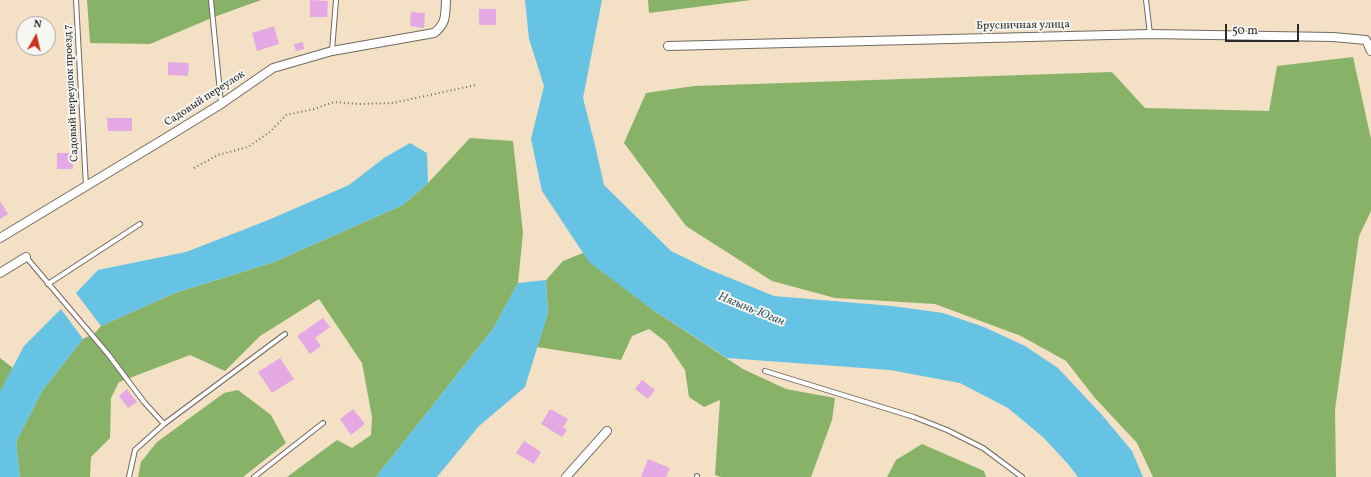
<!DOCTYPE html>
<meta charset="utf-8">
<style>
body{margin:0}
#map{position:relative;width:1371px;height:477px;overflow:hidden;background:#f3e0c5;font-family:Vollkorn,serif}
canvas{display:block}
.north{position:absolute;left:16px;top:16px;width:40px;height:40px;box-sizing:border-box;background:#f6f6f2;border:1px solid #a5a5a2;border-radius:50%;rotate:8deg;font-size:11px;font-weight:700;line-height:16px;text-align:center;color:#2b2b2b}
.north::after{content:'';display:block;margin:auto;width:14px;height:18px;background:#c8321e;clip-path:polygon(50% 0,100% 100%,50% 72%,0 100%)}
.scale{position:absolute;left:1225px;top:24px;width:74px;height:18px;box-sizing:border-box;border:2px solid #2b2b2b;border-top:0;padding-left:5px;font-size:12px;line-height:14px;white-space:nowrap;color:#2b2b2b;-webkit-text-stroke:3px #f6f6f2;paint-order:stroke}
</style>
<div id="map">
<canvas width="1371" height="477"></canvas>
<div class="north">N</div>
<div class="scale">50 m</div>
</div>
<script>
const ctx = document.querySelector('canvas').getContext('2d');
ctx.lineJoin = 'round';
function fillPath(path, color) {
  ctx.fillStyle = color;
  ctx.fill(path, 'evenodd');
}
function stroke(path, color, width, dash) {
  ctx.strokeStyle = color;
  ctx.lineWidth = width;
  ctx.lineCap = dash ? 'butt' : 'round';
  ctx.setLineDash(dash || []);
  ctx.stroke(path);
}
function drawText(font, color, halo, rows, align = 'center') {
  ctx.font = font + ' Vollkorn,serif';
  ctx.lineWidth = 4;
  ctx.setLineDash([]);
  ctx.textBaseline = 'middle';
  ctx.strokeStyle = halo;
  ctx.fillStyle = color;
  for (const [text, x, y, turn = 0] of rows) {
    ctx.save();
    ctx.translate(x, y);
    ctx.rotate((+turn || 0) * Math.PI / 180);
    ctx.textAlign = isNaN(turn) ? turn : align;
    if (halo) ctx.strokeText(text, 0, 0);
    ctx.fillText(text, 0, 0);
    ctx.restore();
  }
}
fillPath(new Path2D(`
 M 87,0 L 261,0 L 214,17 L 150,44 L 90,43 Z
 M 648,0 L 751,0 L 649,13 Z
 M 1353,57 L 1371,139 L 1371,211 L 1359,236 L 1335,410 L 1336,477 L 1153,477 L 1137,443 L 1095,398 L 1066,361 L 1021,336 L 935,304 L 835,298 L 772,281 L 686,226 L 624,143 L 646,93 L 694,86 L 1112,72 L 1145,108 L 1269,111 L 1277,66 Z
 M 470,138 L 513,141 L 523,233 L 518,283 L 493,329 L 376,477 L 287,477 L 337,440 L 352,448 L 371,435 L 372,417 L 362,363 L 319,299 L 260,336 L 225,371 L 190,355 L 119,382 L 111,398 L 110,438 L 91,457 L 90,477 L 20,477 L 16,442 L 42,391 L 83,339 L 95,333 L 101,326 L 175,293 L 274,262 L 403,205 L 428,183 Z
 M 583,253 L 653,310 L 743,369 L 786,389 L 835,398 L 832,420 L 811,477 L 721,477 L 715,475 L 720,400 L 704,407 L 689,397 L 685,370 L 666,342 L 649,329 L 632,336 L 621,360 L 537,347 L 548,313 L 546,280 L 563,261 Z
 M 0,358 L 13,368 L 0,392 Z
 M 238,390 L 271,415 L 286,443 L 243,477 L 138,477 L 141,462 L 157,442 L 224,393 Z
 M 922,444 L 984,471 L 986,477 L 887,477 L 896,460 Z`), '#89b269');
fillPath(new Path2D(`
 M 525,0 L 602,0 L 583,98 L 595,145 L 604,185 L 671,251 L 708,269 L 774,296 L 892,306 L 943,313 L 984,327 L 1025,346 L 1058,368 L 1102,415 L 1132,451 L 1143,477 L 1078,477 L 1068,464 L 1044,438 L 1008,408 L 960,383 L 890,370 L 727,358 L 653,310 L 589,262 L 542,191 L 531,139 L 544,86 L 529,39 Z
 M 410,143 L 427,153 L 428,183 L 403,205 L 274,262 L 175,293 L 101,326 L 76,293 L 98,270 L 186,252 L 266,221 L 349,185 L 384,158 Z
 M 546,280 L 548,313 L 525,387 L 479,426 L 437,477 L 376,477 L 493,329 L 518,283 Z
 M 61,309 L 83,339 L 42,391 L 16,442 L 20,477 L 0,477 L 0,392 L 24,346 Z`), '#66c3e4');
fillPath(new Path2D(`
 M 310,0 L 328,1 L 327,17 L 310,17 Z
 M 479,9 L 496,9 L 496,25 L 479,25 Z
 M 411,12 L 425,13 L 424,28 L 410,26 Z
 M 274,26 L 279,44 L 257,51 L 252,33 Z
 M 303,42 L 304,49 L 296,51 L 294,44 Z
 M 168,62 L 189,63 L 188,76 L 168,75 Z
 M 107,118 L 132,118 L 132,131 L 108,131 Z
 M 57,153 L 72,153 L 73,169 L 57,169 Z
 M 0,201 L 8,214 L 0,219 Z
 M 323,318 L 330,327 L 315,338 L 321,346 L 310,354 L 297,336 Z
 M 280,358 L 294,379 L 272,393 L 258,372 Z
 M 642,380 L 655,390 L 648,399 L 635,389 Z
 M 127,389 L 137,402 L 128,408 L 119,396 Z
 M 353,409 L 365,424 L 351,435 L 340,419 Z
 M 550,409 L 568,419 L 563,427 L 567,430 L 562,437 L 541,424 Z
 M 524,441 L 541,452 L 534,464 L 516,453 Z
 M 648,459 L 670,468 L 666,477 L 641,477 Z`), '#e4a9e4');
const lane = new Path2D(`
 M 76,0 L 86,186
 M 211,0 L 221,103
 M 1146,0 L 1150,34
 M 332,51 L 336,0
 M 26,257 L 108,354 L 144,402 L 164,424 L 285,334
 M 48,284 L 140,224
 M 765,371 L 914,417 L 947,430 L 983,448 L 1022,477
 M 129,477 L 135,450 L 164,424
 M 254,477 L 323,423
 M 697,477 L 697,476`);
const street = new Path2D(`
 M 668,46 L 1150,34 L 1333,37 L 1366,40 L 1371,51
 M 0,238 L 164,139 L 221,104 L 273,68 L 332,51 L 434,33 C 447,23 445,15 446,0
 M 0,273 L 26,257
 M 566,477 L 607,431`);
stroke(lane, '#716a61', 6);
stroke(street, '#716a61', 10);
stroke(new Path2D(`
 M 194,168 L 218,155 L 248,147 L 271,131 L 286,115 L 314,109 L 334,102 L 358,104 L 393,103 L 476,85`), '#716a61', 2, [1, 3]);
stroke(lane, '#fff', 4);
stroke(street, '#fff', 8);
drawText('11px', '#2b2b2b', '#f6f6f2', [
 ["Брусничная улица",1023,26,-1],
 ["Садовый переулок проезд 7",72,93,-93],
 ["Садовый переулок",205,99,-33]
]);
drawText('italic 12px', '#3d5962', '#f6f6f2', [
 ["Нягынь-Юган",751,310,22]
]);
</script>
